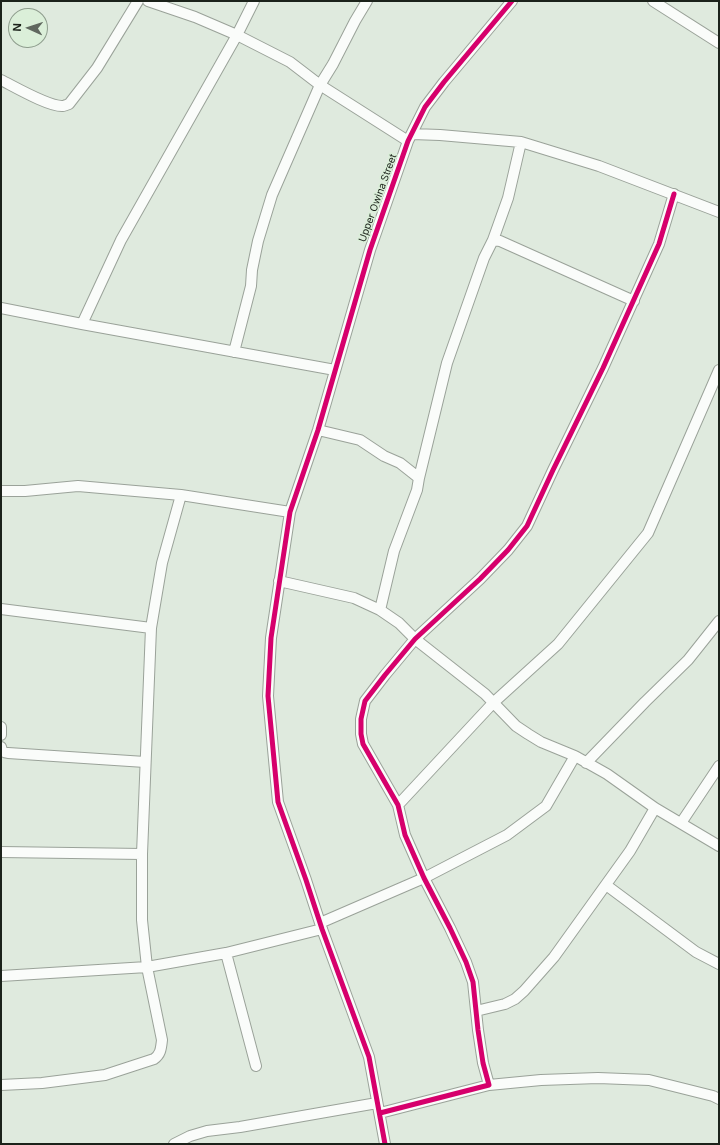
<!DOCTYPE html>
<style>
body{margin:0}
#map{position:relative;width:720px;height:1145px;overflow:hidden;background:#dfeade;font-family:Inter,sans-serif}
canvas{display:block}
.frame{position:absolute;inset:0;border:2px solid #1b221a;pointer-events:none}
.north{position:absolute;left:8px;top:8px;width:40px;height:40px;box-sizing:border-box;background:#dbefd9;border:1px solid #8e9d8d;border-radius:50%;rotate:273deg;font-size:11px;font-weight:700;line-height:16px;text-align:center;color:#1b221a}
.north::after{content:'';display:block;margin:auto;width:14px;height:18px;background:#60685f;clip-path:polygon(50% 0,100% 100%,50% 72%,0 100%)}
</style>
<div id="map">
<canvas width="720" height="1145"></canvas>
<div class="frame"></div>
<div class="north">N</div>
</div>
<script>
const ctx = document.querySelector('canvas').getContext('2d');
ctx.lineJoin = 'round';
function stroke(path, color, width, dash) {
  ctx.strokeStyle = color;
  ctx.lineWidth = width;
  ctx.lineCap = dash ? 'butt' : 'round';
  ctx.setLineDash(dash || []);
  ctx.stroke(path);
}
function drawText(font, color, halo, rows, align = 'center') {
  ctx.font = font + ' Inter,sans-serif';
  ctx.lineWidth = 3;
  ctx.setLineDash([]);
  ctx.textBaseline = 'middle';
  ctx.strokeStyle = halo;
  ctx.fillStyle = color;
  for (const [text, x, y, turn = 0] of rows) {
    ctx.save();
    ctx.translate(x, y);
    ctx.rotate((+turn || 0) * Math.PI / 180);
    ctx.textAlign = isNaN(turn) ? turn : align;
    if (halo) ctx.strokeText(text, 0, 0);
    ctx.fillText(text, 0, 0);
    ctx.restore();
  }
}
const street = new Path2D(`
 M 148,1 L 195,17 L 237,35 L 290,62 L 320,85 L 408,141
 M 653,1 L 719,43
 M 1,80 C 15,87 49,107 63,106 C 64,106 69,104 69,104 L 97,68 L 138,1
 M 412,134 L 440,135 L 521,142 L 599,166 L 719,212
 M 521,142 L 508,198 L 493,240 L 500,241 L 634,301
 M 1,308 L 82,324 L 335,370
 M 82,324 L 121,240 L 237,35 L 254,1
 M 234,352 L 251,286 L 252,270 L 258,241 L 272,195 L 320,85 L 333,64 L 355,21 L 367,1
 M 318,430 L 360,440 L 384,456 L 400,463 L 419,478 L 417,490 L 394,551 L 380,610
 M 419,478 L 447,363 L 484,258 L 493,240
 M 1,491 L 25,491 L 78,486 L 181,495 L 290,512
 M 279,581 L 354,598 L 380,610 L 399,623 L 415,639 L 485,694 L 516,726 L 528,734 L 541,742 L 575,756 L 607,774 L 655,808 L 719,846
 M 1,609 L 151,628
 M 1,727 L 1,735
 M 1,747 C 2,751 3,753 8,753 L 145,762
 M 586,763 L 645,702 L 688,660 L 719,621
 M 398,805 L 493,703 L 558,644 L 648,533 L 719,370
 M 681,823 L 719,766
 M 1,852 L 142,854
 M 606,885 L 696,952 L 719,964
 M 320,923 L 424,878 L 507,835 L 546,806 L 575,756
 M 226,953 L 256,1066
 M 1,976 L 147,967 L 226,953 L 322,929
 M 476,1011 L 505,1004 L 515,999 L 524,991 L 554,957 L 630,851 L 655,808
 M 1,1085 L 42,1083 L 105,1075 L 154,1059 C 161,1054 161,1048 162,1040 L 147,967 L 142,920 L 142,854 L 151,628 L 162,563 L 181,495
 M 489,1085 L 541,1080 L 598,1078 L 649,1080 L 713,1096 L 719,1099
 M 380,1113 L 489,1085 L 483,1063 L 478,1030 L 473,982 L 466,962 L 450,928 L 424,878 L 405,835 L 398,805 L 363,744 L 361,734 L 361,719 L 365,701 L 385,675 L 415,639 L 480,579 L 508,550 L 527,526 L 553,470 L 603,368 L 659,244 L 674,194
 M 174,1144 L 190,1136 L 207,1131 L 240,1127 L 377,1103
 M 385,1144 L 369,1057 L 322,929 L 306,880 L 278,802 L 268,696 L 271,638 L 290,512 L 318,430 L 370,250 L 408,141 L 425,107 L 444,82 L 512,1`);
stroke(street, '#9aa299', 12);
stroke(street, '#fafcfa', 10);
stroke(new Path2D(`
 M 380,1113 L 489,1085 L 483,1063 L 478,1030 L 473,982 L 466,962 L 450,928 L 424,878 L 405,835 L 398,805 L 363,744 L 361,734 L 361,719 L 365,701 L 385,675 L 415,639 L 480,579 L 508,550 L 527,526 L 553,470 L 603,368 L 659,244 L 674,194
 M 385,1144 L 369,1057 L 322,929 L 306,880 L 278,802 L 268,696 L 271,638 L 290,512 L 318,430 L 370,250 L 408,141 L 425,107 L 444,82 L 512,1`), '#d6006c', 5);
drawText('10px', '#1b221a', '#dbefd9', [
 ["Upper Owina Street",378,198,-70]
]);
</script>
